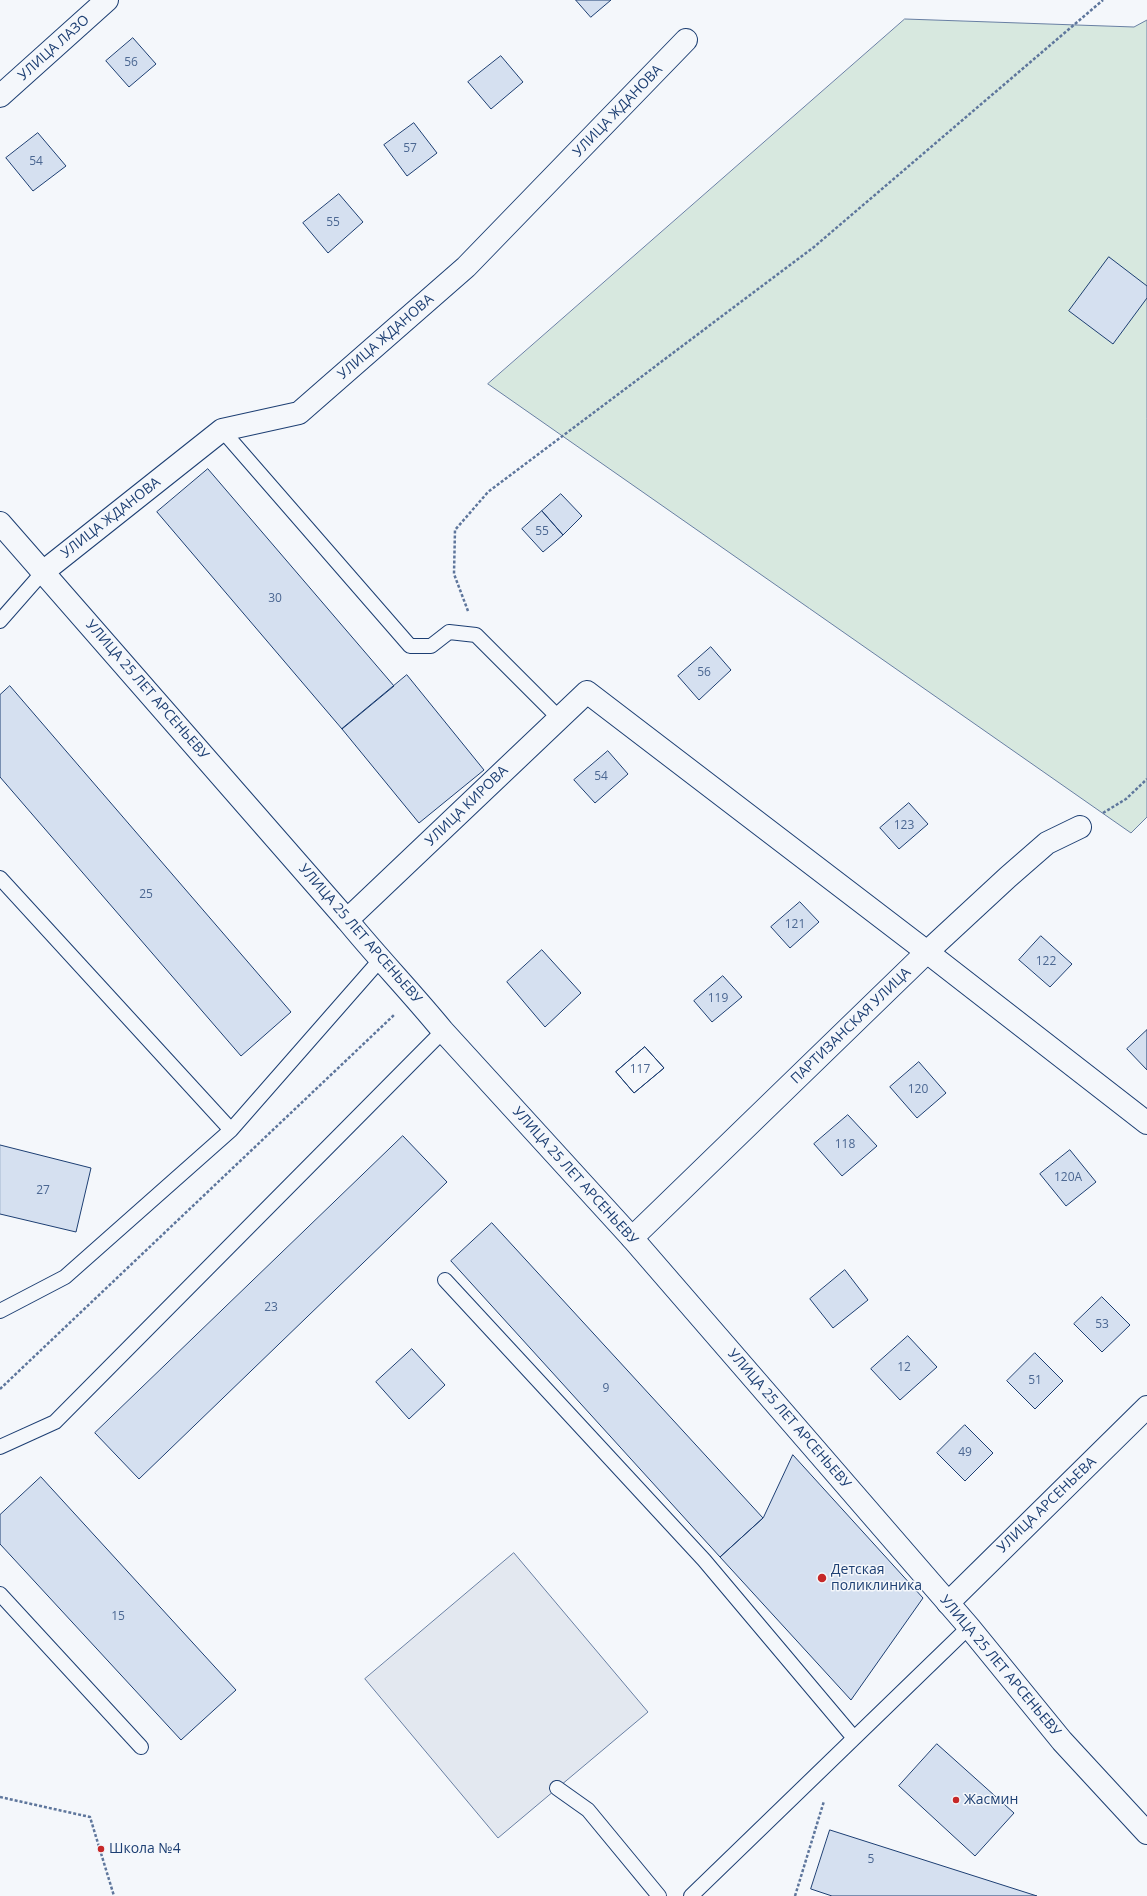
<!DOCTYPE html>
<meta charset="utf-8">
<style>
body{margin:0}
canvas{display:block;background:#f4f7fb}
</style>
<canvas width="1147" height="1896"></canvas>
<script>
const ctx = document.querySelector('canvas').getContext('2d');
ctx.lineJoin = 'round';
function fillPath(path, color) {
  ctx.fillStyle = color;
  ctx.fill(path, 'evenodd');
}
function stroke(path, color, width, dash) {
  ctx.strokeStyle = color;
  ctx.lineWidth = width;
  ctx.lineCap = dash ? 'butt' : 'round';
  ctx.setLineDash(dash || []);
  ctx.stroke(path);
}
function drawText(font, color, halo, rows, align = 'center') {
  ctx.font = font + ' "Open Sans",sans-serif';
  ctx.lineWidth = 3;
  ctx.setLineDash([]);
  ctx.textBaseline = 'middle';
  ctx.strokeStyle = halo;
  ctx.fillStyle = color;
  for (const [text, x, y, turn = 0] of rows) {
    ctx.save();
    ctx.translate(x, y);
    ctx.rotate((+turn || 0) * Math.PI / 180);
    ctx.textAlign = isNaN(turn) ? turn : align;
    if (halo) ctx.strokeText(text, 0, 0);
    ctx.fillText(text, 0, 0);
    ctx.restore();
  }
}
const green = new Path2D(`
 M 905,19 L 1134,27 L 1147,20 L 1147,817 L 1131,833 L 488,384 Z`);
fillPath(green, '#d7e8df');
stroke(green, '#687fa3', 1);
const parking = new Path2D(`
 M 514,1553 L 648,1712 L 498,1838 L 365,1679 Z`);
fillPath(parking, '#e3e8f0');
stroke(parking, '#687fa3', 1);
const building = new Path2D(`
 M 576,0 L 611,0 L 591,17 Z
 M 133,38 L 156,64 L 129,87 L 106,61 Z
 M 501,56 L 523,82 L 491,109 L 468,82 Z
 M 414,123 L 437,153 L 407,176 L 384,145 Z
 M 38,133 L 66,166 L 33,191 L 6,158 Z
 M 339,194 L 363,222 L 328,253 L 303,223 Z
 M 1109,257 L 1147,286 L 1147,298 L 1113,344 L 1069,311 Z
 M 208,469 L 394,686 L 342,729 L 157,512 Z
 M 561,494 L 582,516 L 563,535 L 542,511 Z
 M 542,511 L 563,535 L 543,552 L 522,529 Z
 M 711,647 L 731,670 L 699,700 L 678,676 Z
 M 407,675 L 484,770 L 419,823 L 342,729 Z
 M 10,686 L 291,1012 L 241,1056 L 0,777 L 0,695 Z
 M 608,751 L 628,774 L 595,803 L 574,780 Z
 M 909,803 L 928,824 L 899,849 L 880,828 Z
 M 800,902 L 819,922 L 790,948 L 771,927 Z
 M 1041,936 L 1072,964 L 1050,987 L 1019,960 Z
 M 542,950 L 581,993 L 545,1027 L 507,982 Z
 M 723,976 L 742,997 L 712,1022 L 694,1001 Z
 M 1147,1030 L 1147,1070 L 1127,1049 Z
 M 645,1047 L 664,1068 L 634,1093 L 616,1072 Z
 M 645,1047 L 664,1068 L 634,1093 L 616,1072 Z
 M 919,1062 L 946,1093 L 917,1118 L 890,1087 Z
 M 848,1115 L 877,1146 L 842,1176 L 814,1144 Z
 M 403,1136 L 447,1182 L 139,1479 L 95,1433 Z
 M 0,1145 L 91,1168 L 76,1232 L 0,1214 Z
 M 1070,1150 L 1096,1182 L 1066,1206 L 1040,1174 Z
 M 492,1223 L 763,1518 L 720,1557 L 451,1261 Z
 M 845,1270 L 868,1300 L 833,1328 L 810,1299 Z
 M 1102,1297 L 1130,1325 L 1102,1352 L 1074,1324 Z
 M 908,1336 L 937,1367 L 900,1400 L 871,1369 Z
 M 412,1349 L 445,1385 L 409,1419 L 376,1382 Z
 M 1035,1353 L 1063,1381 L 1035,1409 L 1007,1381 Z
 M 965,1425 L 993,1453 L 965,1481 L 937,1453 Z
 M 793,1455 L 923,1598 L 851,1700 L 720,1557 L 763,1518 Z
 M 41,1477 L 236,1690 L 181,1740 L 0,1544 L 0,1515 Z
 M 937,1744 L 1014,1813 L 975,1856 L 899,1786 Z
 M 830,1830 L 1037,1896 L 832,1896 L 811,1889 Z`);
fillPath(building, '#d5e0f0');
stroke(building, '#1d3f73', 1);
const service = new Path2D(`
 M 222,430 L 410,646 L 431,646 L 449,632 L 476,635 L 559,718
 M 0,621 L 43,572
 M 0,878 L 231,1130
 M 445,1280 L 704,1560 L 854,1738
 M 0,1311 L 65,1277 L 231,1130 L 380,960
 M 0,1447 L 55,1422 L 443,1031
 M 0,1594 L 141,1747
 M 557,1788 L 588,1810 L 659,1896
 M 691,1896 L 969,1627`);
const minor = new Path2D(`
 M 0,96 L 107,0
 M 43,572 L 222,430 L 299,413 L 466,267 L 686,40
 M 347,920 L 587,692 L 927,952 L 1147,1123
 M 632,1238 L 927,952 L 1008,877 L 1047,843 L 1080,827
 M 948,1603 L 1147,1407`);
const secondary = new Path2D(`
 M 0,523 L 347,920 C 378,958 412,993 443,1031 L 632,1238 L 969,1627 L 1062,1741 L 1147,1833`);
stroke(service, '#1d3f73', 16);
stroke(minor, '#1d3f73', 24);
stroke(secondary, '#1d3f73', 24);
stroke(new Path2D(`
 M 468,611 L 454,574 L 455,530 L 488,492 L 814,247 L 1103,0
 M 1103,813 L 1126,799 L 1147,779
 M 0,1389 L 394,1015
 M 0,1797 L 90,1817 L 114,1896
 M 795,1896 L 824,1801`), '#5e769c', 2.5, [3, 2]);
stroke(service, '#f4f7fb', 14);
stroke(minor, '#f4f7fb', 22);
stroke(secondary, '#f4f7fb', 22);
for (const [x, y, r, color] of [
 [822,1578,5,"#c62828"],
 [956,1800,4,"#c62828"],
 [101,1849,4,"#c62828"]
]) {
  const dot = new Path2D();
  dot.arc(x, y, r, 0, 2 * Math.PI);
  ctx.fillStyle = color;
  ctx.fill(dot);
  stroke(dot, '#f4f7fb', 1.5);
}
drawText('12px', '#4b6792', null, [
 ["56",131,63],
 ["57",410,149],
 ["54",36,162],
 ["55",333,223],
 ["55",542,532],
 ["30",275,599],
 ["56",704,673],
 ["54",601,777],
 ["123",904,826],
 ["25",146,895],
 ["121",795,925],
 ["122",1046,962],
 ["119",718,999],
 ["117",640,1070],
 ["120",918,1090],
 ["118",845,1145],
 ["120А",1068,1178],
 ["27",43,1191],
 ["23",271,1308],
 ["53",1102,1325],
 ["12",904,1368],
 ["51",1035,1381],
 ["9",606,1389],
 ["49",965,1453],
 ["15",118,1617],
 ["5",871,1860]
]);
drawText('14px', '#1d3f73', '#f4f7fb', [
 ["УЛИЦА ЛАЗО",54,48,-42],
 ["УЛИЦА ЖДАНОВА",618,111,-46],
 ["УЛИЦА ЖДАНОВА",386,337,-41],
 ["УЛИЦА ЖДАНОВА",111,518,-38],
 ["УЛИЦА 25 ЛЕТ АРСЕНЬЕВУ",147,690,49],
 ["УЛИЦА КИРОВА",467,806,-44],
 ["УЛИЦА 25 ЛЕТ АРСЕНЬЕВУ",360,934,49],
 ["ПАРТИЗАНСКАЯ УЛИЦА",851,1026,-44],
 ["УЛИЦА 25 ЛЕТ АРСЕНЬЕВУ",575,1176,48],
 ["УЛИЦА 25 ЛЕТ АРСЕНЬЕВУ",789,1419,49],
 ["УЛИЦА АРСЕНЬЕВА",1047,1505,-44],
 ["УЛИЦА 25 ЛЕТ АРСЕНЬЕВУ",1000,1666,50]
]);
drawText('14px', '#1d3f73', '#f4f7fb', [
 ["Детская",831,1570],
 ["поликлиника",831,1586],
 ["Жасмин",964,1800],
 ["Школа №4",109,1849]
], 'left');
</script>
